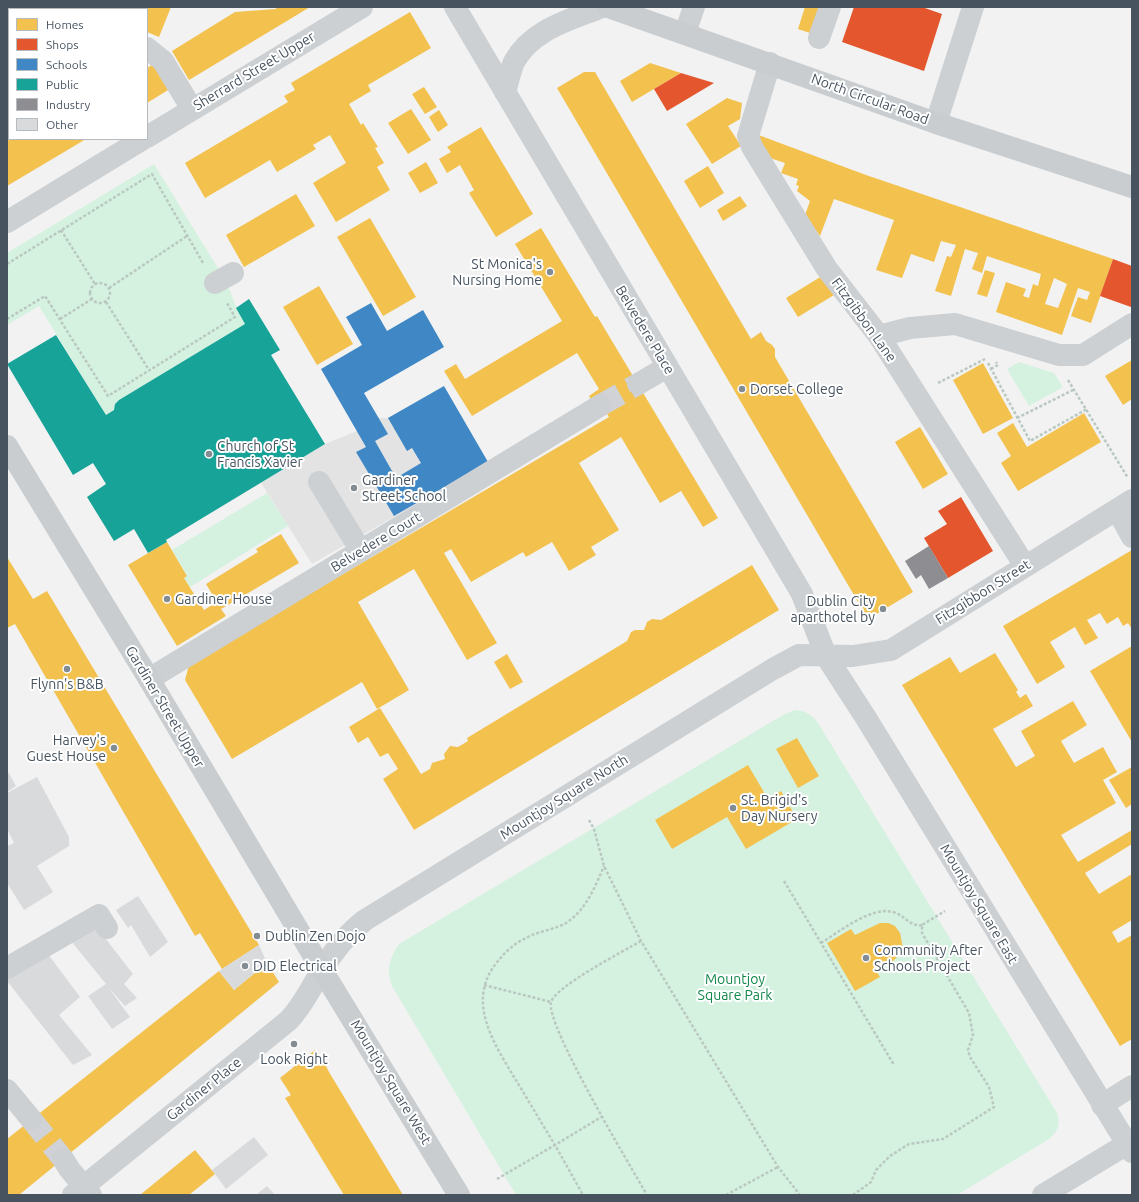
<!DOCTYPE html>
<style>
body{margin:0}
#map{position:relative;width:1139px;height:1202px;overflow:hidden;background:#f2f2f2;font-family:Ubuntu,sans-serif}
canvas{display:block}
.frame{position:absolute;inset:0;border:8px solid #475460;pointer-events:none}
.legend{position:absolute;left:8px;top:8px;width:140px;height:132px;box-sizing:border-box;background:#fff;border:1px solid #b5bbbf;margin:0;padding:5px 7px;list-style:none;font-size:12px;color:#475460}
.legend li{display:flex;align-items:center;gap:8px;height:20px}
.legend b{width:20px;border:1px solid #b5bbbf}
</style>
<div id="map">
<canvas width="1139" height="1202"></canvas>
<div class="frame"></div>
<ul class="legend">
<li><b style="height:11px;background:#f2c14e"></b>Homes</li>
<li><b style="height:11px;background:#e4572e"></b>Shops</li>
<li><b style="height:11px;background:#3f88c5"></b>Schools</li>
<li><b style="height:11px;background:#17a398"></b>Public</li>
<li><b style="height:11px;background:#8d8d92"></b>Industry</li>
<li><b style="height:11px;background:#d9dadc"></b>Other</li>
</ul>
</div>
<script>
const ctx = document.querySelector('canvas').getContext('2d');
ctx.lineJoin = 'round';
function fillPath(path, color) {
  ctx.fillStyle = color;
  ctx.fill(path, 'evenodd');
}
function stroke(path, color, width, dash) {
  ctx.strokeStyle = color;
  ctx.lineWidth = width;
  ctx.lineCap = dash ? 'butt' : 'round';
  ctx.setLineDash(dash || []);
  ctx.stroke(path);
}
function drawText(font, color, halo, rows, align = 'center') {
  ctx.font = font + ' Ubuntu,sans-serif';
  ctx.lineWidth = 4;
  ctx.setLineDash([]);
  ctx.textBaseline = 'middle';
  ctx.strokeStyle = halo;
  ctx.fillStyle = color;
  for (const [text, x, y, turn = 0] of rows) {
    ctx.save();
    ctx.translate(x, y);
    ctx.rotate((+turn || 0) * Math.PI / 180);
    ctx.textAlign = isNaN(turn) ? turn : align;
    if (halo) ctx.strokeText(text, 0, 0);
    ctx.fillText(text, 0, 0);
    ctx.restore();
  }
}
fillPath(new Path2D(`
 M 413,404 L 458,480 L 312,564 L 261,483 L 325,444 L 357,431 L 379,418 L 388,418 Z`), '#e3e3e4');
fillPath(new Path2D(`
 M 154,164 L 224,278 C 232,294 236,309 245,324 L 119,400 L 115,404 L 114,410 L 106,415 L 39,306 L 7,325 L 7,253 Z
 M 1019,362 L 1054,373 L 1063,387 L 1029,406 L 1007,369 Z
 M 267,493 L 288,526 L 190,587 L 184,578 L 187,575 L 172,550 Z
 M 795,710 C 806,711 811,714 818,723 L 1057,1113 C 1061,1124 1058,1132 1049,1139 L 957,1195 L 516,1195 L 392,986 C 386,970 389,959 399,944 L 783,715 Z`), '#d5f2e0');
fillPath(new Path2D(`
 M 7,7 L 16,9 L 9,9 L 9,58 L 7,54 Z
 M 79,7 L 95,7 L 94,9 Z
 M 145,7 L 171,7 L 159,37 L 147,32 L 147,9 L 144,9 Z
 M 277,7 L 310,7 L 189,80 L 172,51 L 235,12 L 276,9 Z
 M 805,7 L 824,7 L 816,35 L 798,29 Z
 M 410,12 L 431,48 L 368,85 L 371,91 L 349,104 L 361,125 L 363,123 L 378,147 L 375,148 L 384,163 L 377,167 L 390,190 L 336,222 L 313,183 L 346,163 L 330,135 L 313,145 L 316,149 L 277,172 L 270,160 L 205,198 L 185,163 L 288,102 L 284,96 L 295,90 L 291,83 Z
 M 158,61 L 173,87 L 147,103 L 147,68 Z
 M 650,63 L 681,73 L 632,102 L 620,81 Z
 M 584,72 L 595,72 L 751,339 L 761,332 L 766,341 L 772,345 L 775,349 L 775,357 L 913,592 L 868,619 L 557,88 Z
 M 424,87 L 437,107 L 425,114 L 412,94 Z
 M 727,98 L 742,103 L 740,119 L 728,126 L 741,146 L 712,164 L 686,124 Z
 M 411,109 L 431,140 L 408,154 L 388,123 Z
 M 439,110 L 448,125 L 438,132 L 429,117 Z
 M 481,127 L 533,214 L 496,237 L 469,193 L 474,190 L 460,165 L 447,173 L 439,159 L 451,152 L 447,147 Z
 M 753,133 L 866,175 L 1113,259 L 1091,323 L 1071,316 L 1078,297 L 1087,300 L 1090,292 L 1078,288 L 1062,335 L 996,312 L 1006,282 L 1026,289 L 1023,296 L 1029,298 L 1033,284 L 1038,286 L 1041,274 L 987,256 L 982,273 L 972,269 L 978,253 L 965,249 L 951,296 L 935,291 L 947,256 L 951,257 L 956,245 L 941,241 L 934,262 L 911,254 L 902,278 L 876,270 L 894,220 L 834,199 L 820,236 L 805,215 L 810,201 L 797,191 L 799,186 L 796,185 L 798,179 L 781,173 L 785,163 L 767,157 ZM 1054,278 L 1067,284 L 1058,308 L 1045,304 Z
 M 10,139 L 86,139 L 7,186 L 7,141 Z
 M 426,162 L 438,183 L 420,193 L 408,173 Z
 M 708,166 L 724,193 L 700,208 L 684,181 Z
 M 296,194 L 315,226 L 244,267 L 226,235 Z
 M 740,196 L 747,206 L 723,221 L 717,210 Z
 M 370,218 L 416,297 L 383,316 L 337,237 Z
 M 541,228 L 595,317 L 597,316 L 718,518 L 703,527 L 681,491 L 660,503 L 621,437 L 579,463 L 619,530 L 591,547 L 596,555 L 569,571 L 552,542 L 526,557 L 523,552 L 471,582 L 451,549 L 444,553 L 497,643 L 467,660 L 414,569 L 358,602 L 409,690 L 377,709 L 362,682 L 232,759 L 185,680 L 189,665 L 609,417 L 600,403 L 595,406 L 589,396 L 599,389 L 577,353 L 472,416 L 444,371 L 456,364 L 465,379 L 562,321 L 515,244 Z
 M 985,270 L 995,273 L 987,297 L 977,294 Z
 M 822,276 L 834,295 L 798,317 L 786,298 Z
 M 319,286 L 353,344 L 317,365 L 283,307 Z
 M 1132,360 L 1132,399 L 1123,405 L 1105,376 Z
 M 983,363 L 1013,418 L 983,434 L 953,380 Z
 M 1084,413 L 1101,442 L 1018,491 L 1001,463 L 1011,456 L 997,433 L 1013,423 L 1027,447 Z
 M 920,427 L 948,474 L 923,489 L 895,442 Z
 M 281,534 L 299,563 L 221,609 L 226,616 L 177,646 L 128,565 L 167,542 L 187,576 L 184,578 L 204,610 L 217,602 L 206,584 L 258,552 L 256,549 Z
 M 1132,550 L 1132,629 L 1128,623 L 1123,626 L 1118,617 L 1107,624 L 1100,613 L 1087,620 L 1098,638 L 1085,645 L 1075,627 L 1050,642 L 1065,667 L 1037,684 L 1003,626 Z
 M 7,557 L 33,599 L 47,591 L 259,945 L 222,969 L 200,933 L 195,936 L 15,624 L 7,628 Z
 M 752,565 L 779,610 L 414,830 L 383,779 L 398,769 L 388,753 L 380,757 L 368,737 L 358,743 L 349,727 L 380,708 L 421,774 L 430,769 L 432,763 L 445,759 L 444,754 L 450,746 L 458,747 L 468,741 L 467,738 L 627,641 L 631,632 L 635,630 L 644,630 L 647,622 L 652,619 L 661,620 Z
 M 1132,646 L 1132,742 L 1090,671 Z
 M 995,653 L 1018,690 L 1016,692 L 1020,698 L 1026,694 L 1033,706 L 993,729 L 1016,767 L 1035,756 L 1021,731 L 1073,701 L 1087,725 L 1061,741 L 1074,763 L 1103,747 L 1117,772 L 1103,780 L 1116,803 L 1061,835 L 1078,862 L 1132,830 L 1132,844 L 1085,873 L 1099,894 L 1132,874 L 1132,920 L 1112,932 L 1118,943 L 1132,935 L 1132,1039 L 1120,1046 L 902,685 L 950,657 L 960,673 Z
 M 507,654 L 523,682 L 510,689 L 494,662 Z
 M 797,738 L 819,776 L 798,788 L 776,749 Z
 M 748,765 L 768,799 L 781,791 L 797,819 L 746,849 L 727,817 L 672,849 L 655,820 Z
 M 1132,767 L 1132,804 L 1126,808 L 1109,780 Z
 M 880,923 L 888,923 L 895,926 L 900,933 L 903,948 L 899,955 L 893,961 L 876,971 L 880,977 L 855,991 L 827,943 L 851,929 L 855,935 Z
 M 267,963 L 279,982 L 19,1195 L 7,1195 L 7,1139 L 219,971 L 234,990 Z
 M 315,1050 L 321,1056 L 329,1072 L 403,1195 L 344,1195 L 331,1174 L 285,1098 L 291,1095 L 280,1078 Z
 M 195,1150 L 215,1174 L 189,1195 L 140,1195 Z`), '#f2c14e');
fillPath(new Path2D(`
 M 854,7 L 922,7 L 942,14 L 924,71 L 842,42 Z
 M 681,73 L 714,83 L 667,111 L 654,89 Z
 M 1113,259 L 1132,266 L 1131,307 L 1100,296 Z
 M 961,497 L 993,551 L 948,578 L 924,538 L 947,524 L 938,511 Z`), '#e4572e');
fillPath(new Path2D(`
 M 371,303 L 387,331 L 423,310 L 444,347 L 364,393 L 388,434 L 375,441 L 396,478 L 421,463 L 412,448 L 407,451 L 388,418 L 444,386 L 488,462 L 394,516 L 356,452 L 366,447 L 321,369 L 362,345 L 346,317 Z`), '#3f88c5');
fillPath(new Path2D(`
 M 249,299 L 280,350 L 271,355 L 325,444 L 166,540 L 167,542 L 148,553 L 134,529 L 114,541 L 87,497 L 106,484 L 93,463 L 73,475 L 7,364 L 56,335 L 106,415 L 114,410 L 115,404 L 119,400 L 245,324 L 236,308 Z`), '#17a398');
fillPath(new Path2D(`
 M 929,546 L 948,578 L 929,589 L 921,575 L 916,579 L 905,561 Z`), '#8d8d92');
fillPath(new Path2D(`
 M 7,770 L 16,786 L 7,792 Z
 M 37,777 L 69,837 L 69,846 L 37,866 L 53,892 L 24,910 L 7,883 L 7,846 L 14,843 L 7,829 L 7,793 Z
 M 138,896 L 168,942 L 150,957 L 131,925 L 128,928 L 116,910 Z
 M 95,925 L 133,974 L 124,984 L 137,998 L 125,1006 L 108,987 L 130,1017 L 112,1029 L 88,996 L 106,984 L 71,941 Z
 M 259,945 L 267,963 L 234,990 L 219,971 Z
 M 48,954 L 80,997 L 59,1015 L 92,1055 L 73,1065 L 7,981 L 7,979 Z
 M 254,1137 L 268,1155 L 226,1189 L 212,1170 Z
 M 267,1186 L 275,1195 L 256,1195 Z`), '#d9dadc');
stroke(new Path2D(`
 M 601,405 L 638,384
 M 31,1119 L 63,1159`), '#d0d2d5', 22, [22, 11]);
stroke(new Path2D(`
 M 61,230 L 95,284
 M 7,264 L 152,174 L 203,263
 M90 293a10 10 0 1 1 20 0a10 10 0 1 1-20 0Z
 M 109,288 L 187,236
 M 106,302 L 149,370
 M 7,319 L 45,296 L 108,396 L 235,317 L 227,303
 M 60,319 L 92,299
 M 988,363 L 1030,441 L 1087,409
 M 991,369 L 998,365 L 996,362
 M 1068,380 L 1128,478
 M 938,383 L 985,359
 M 1017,418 L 1075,389
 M 589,820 L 594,829 L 604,866 L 641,941 L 778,1167 L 800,1195
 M 784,881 L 894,1065
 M 641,941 C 624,951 556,986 551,1002 C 545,1024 631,1167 647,1195
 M 821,943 C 839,932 871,906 893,912 C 905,915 909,927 922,925
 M 484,985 L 551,1002
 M 603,1116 L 555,1145 C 542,1124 530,1103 517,1082 C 495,1045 464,1001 498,961 C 506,951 515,943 526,938 C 538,931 554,930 566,923 C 586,910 595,887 604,866
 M 497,1179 L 555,1145 L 583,1195
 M 726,1195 L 778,1167
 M 853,1195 L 871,1182 L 876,1170 L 890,1156 L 909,1144 L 943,1139 L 994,1107 L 989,1087 L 970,1057 L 968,1050 L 973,1035 L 969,1013 L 922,933 L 922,925 L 945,911`), '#bac8c2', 2.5, [3, 2]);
stroke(new Path2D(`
 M 46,7 L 52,9
 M 455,7 L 802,594 L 826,656 L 866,718 L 1132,1152
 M 685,33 L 694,7
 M 819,38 L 830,7
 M 147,48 L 163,61 L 192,109
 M 770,63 L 748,136 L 752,147 L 827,269 L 879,336 L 1025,566
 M 505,92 C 508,83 510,71 514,62 C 532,29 570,20 602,7
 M 936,123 L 973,7
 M 147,137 L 362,7
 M 7,222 L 143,139
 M 215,283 L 233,273
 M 879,336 L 910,328 L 955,324 L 1059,355 L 1083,355 L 1132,324
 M 638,384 L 667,367
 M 319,482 L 361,551
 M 1117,510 L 1132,537
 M 149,679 L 601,405
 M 7,968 L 99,915 L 107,928
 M 7,1090 L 31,1119
 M 1102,1105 L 1132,1086
 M 63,1159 L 70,1170 L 91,1195
 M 73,1195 L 288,1021 C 302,1007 310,989 321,972 C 332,953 347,934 365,920 L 773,669 L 799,655 L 853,656 L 891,650 L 1132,500
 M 1043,1195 L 1127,1144`), '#cdd0d3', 22);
stroke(new Path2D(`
 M 608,7 L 936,123 L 1132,187
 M 7,446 L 149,679 L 322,970 L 459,1195`), '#c9cdd0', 22);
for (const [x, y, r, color] of [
 [550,272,4,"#838b93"],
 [742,389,4,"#838b93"],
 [209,454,4,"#838b93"],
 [354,488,4,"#838b93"],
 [167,599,4,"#838b93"],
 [883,609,4,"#838b93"],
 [67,669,4,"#838b93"],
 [114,748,4,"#838b93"],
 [733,808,4,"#838b93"],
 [257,936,4,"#838b93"],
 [866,958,4,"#838b93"],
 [245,966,4,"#838b93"],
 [294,1044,4,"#838b93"]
]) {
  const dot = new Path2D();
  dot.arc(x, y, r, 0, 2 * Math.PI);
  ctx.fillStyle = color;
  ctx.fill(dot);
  stroke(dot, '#fff', 1.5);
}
drawText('14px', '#475460', '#fff', [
 ["Sherrard Street Upper",254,71,-31],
 ["North Circular Road",870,99,20],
 ["Fitzgibbon Lane",864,320,54],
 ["Belvedere Place",645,330,59],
 ["Belvedere Court",376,542,-31],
 ["Fitzgibbon Street",983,592,-32],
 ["Gardiner Street Upper",165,707,59],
 ["Mountjoy Square North",564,797,-32],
 ["Mountjoy Square East",979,904,59],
 ["Mountjoy Square West",391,1082,59],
 ["Gardiner Place",204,1089,-39]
]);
drawText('14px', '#475460', '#fff', [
 ["St Monica's",542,264,"right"],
 ["Nursing Home",542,280,"right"],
 ["Dorset College",750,389],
 ["Church of St",217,446],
 ["Francis Xavier",217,462],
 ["Gardiner",362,480],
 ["Street School",362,496],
 ["Gardiner House",175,599],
 ["Dublin City",875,601,"right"],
 ["aparthotel by",875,617,"right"],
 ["Flynn's B&B",67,684,"center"],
 ["Harvey's",106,740,"right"],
 ["Guest House",106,756,"right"],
 ["St. Brigid's",741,800],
 ["Day Nursery",741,816],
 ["Dublin Zen Dojo",265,936],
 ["Community After",874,950],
 ["Schools Project",874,966],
 ["DID Electrical",253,966],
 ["Look Right",294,1059,"center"]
], 'left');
drawText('14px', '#12874a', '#fff', [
 ["Mountjoy",735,979],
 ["Square Park",735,995]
]);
</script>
